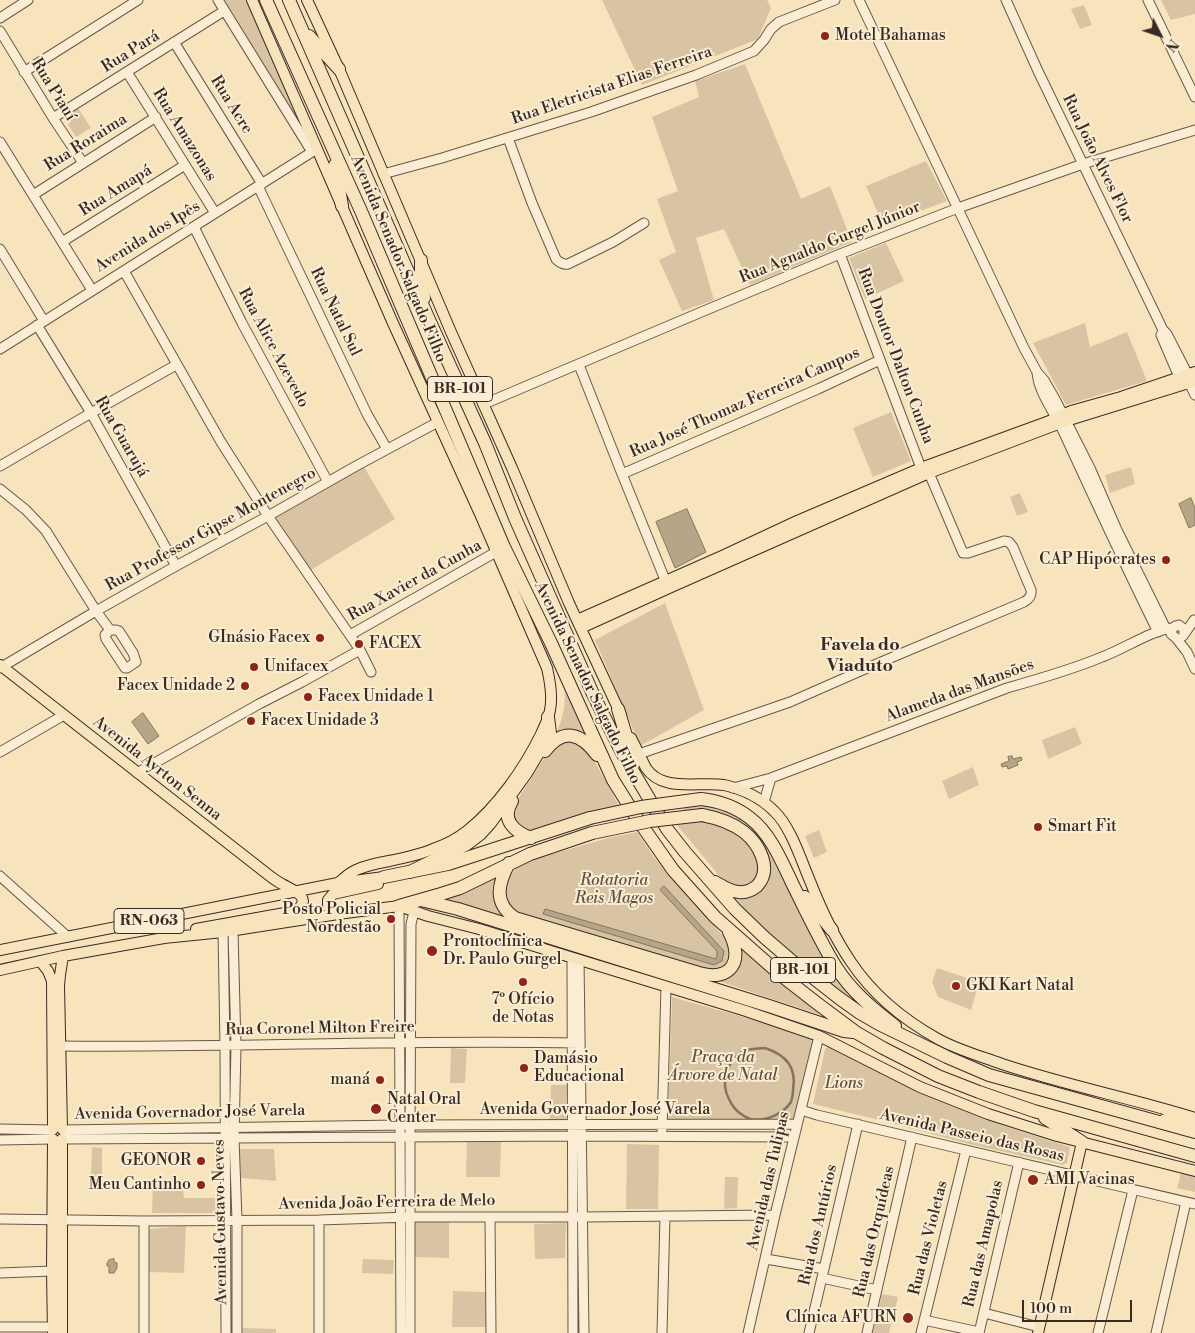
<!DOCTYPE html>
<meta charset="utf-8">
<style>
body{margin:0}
#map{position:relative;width:1195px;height:1333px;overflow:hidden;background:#f8e4bc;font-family:"Libre Bodoni",serif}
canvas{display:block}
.north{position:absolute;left:1135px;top:10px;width:50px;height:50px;-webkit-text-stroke:4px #faedd3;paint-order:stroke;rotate:131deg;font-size:14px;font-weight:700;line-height:20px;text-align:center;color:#392a24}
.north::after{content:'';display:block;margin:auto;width:18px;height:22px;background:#392a24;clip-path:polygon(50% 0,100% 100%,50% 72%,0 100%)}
.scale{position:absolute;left:1022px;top:1300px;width:110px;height:22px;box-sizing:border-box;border:2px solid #392a24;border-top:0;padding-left:6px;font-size:15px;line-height:18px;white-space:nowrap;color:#392a24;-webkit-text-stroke:4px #faedd3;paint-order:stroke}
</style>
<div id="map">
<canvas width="1195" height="1333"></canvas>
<div class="north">N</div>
<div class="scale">100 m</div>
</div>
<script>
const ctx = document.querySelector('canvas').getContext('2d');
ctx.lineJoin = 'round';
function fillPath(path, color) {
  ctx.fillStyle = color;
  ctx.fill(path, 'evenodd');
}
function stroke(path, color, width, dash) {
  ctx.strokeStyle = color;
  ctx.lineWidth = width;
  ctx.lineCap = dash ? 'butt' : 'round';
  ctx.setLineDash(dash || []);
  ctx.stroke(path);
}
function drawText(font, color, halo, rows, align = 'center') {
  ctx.font = font + ' "Libre Bodoni",serif';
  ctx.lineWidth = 4;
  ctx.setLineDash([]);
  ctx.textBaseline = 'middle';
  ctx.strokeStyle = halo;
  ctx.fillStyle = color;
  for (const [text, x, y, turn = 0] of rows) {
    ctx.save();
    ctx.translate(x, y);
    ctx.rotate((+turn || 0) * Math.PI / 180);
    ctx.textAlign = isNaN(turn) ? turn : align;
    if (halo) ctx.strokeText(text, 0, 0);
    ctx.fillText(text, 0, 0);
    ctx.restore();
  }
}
fillPath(new Path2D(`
 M 224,0 L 251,0 L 310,142 Z
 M 602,0 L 767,0 L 771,8 L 758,39 L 642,85 Z
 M 1161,0 L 1195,0 L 1195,14 L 1171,20 Z
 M 1084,5 L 1092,25 L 1080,29 L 1071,9 Z
 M 745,64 L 801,199 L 830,186 L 852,242 L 750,285 L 724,229 L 696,238 L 714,300 L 682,311 L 659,260 L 676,252 L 657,199 L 678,191 L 652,117 L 699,97 L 695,81 Z
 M 78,108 L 91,128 L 76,137 L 63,117 Z
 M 926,161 L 947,201 L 883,225 L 866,186 Z
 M 886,243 L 904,281 L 865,299 L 849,258 Z
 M 1085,323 L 1090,347 L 1127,332 L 1147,381 L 1066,405 L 1033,343 Z
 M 891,412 L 911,461 L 873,477 L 853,428 Z
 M 364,467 L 395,519 L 311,570 L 275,518 Z
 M 1131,467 L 1135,484 L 1110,493 L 1105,475 Z
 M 1020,493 L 1028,512 L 1017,516 L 1010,497 Z
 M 665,603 L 704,710 L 640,746 L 595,640 Z
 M 563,680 L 589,740 L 555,736 C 564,716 567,702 563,680 Z
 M 1075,727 L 1082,744 L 1048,759 L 1042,740 Z
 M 565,739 L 587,747 L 619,806 L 534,832 C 519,827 511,822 514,805 L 552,746 Z
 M 973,767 L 979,785 L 949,799 L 942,781 Z
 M 707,806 L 728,811 L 747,821 L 761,835 L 869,1010 L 865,1014 L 779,942 L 731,897 L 741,898 L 753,896 L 763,889 L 770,876 L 770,864 L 754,834 L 737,820 L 721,814 L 684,812 L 683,807 Z
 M 697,821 L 715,822 L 729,827 L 751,846 L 759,861 L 757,881 L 744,888 L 733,886 L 721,878 L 677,825 Z
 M 819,830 L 827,852 L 814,858 L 805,836 Z
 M 637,832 L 654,857 L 725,938 L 731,947 L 732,959 L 715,975 L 515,913 L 506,902 L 506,891 L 510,877 L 516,868 L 528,861 L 608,838 Z
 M 500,872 L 510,919 L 439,902 Z
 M 740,945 L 833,1019 L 715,980 L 740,962 L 741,953 Z
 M 937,968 L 979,982 L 971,1010 L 938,997 L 932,982 Z
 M 672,997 L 814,1037 L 793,1122 L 668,1120 Z
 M 828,1046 C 878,1071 927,1096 978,1116 C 1008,1128 1039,1137 1070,1147 L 1067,1163 L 1063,1165 L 969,1144 L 887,1122 L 813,1104 L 825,1049 Z
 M 451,1048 L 467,1049 L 465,1083 L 450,1083 Z
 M 551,1085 L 567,1085 L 566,1120 L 550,1120 Z
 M 467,1141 L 501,1142 L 500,1177 L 466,1177 Z
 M 627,1144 L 659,1145 L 658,1209 L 626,1209 Z
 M 92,1147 L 102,1148 L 102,1178 L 91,1178 Z
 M 239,1149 L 274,1149 L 276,1181 L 241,1178 Z
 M 1182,1170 L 1195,1174 L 1195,1192 L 1177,1188 Z
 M 725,1177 L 738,1177 L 737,1208 L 724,1209 Z
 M 182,1179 L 184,1198 L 221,1198 L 220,1213 L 152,1213 L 153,1180 Z
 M 415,1222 L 449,1222 L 449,1258 L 415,1257 Z
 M 566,1223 L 565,1258 L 535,1259 L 534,1224 Z
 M 186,1226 L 184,1273 L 149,1272 L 149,1229 Z
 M 363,1259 L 394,1260 L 393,1274 L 362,1273 Z
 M 453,1291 L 487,1292 L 486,1327 L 452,1327 Z
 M 882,1294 L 898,1297 L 889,1333 L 873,1333 Z
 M 242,1328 L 276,1329 L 276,1333 L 243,1333 Z`), '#d8c4a2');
const water = new Path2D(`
 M 1191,498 L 1195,508 L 1195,525 L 1189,528 L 1179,504 Z
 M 687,509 L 706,552 L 675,568 L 656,522 Z
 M 143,713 L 159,736 L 148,744 L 132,722 Z
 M 1012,756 L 1013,759 L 1021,757 L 1022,760 L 1017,762 L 1018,765 L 1008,769 L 1007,766 L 1002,767 L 1001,764 L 1009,761 L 1008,757 Z
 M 664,886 L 724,951 L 722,961 L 714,965 L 543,914 L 545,909 L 716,959 L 717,955 L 717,951 L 660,890 Z
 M 114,1259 L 114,1262 L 117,1263 L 117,1268 L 114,1273 L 109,1273 L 109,1266 L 107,1266 L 107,1263 L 109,1260 Z`);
fillPath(water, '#b7a588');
stroke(water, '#857460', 1);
stroke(new Path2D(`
 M 765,1048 C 786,1055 797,1067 793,1090 C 793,1094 792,1099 791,1102 C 782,1116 758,1125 744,1116 C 737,1112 732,1106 729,1099 C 720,1083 727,1061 742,1052 C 749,1048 757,1049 765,1048 Z`), '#857460', 2.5);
const minor = new Path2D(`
 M 859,0 L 1024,348 L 1037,372 L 1044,380 L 1055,399 L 1090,468 L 1117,530 L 1166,629
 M 1006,0 L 1038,71 L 1163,330 L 1167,334 L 1188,375
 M 1148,0 L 1195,97
 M 0,18 L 28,0
 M 0,31 L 53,118 L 83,163
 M 174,42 L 262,184
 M 24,72 L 138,0
 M 127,72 L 215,213
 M 53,118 L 224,11
 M 508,138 L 532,203 L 556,259 C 560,263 563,265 568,264 L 613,242 L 644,223
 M 0,142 L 92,290
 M 383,174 L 442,158 L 591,112 L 696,75 L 754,51 L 764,40 L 771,29 L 779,22 L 835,0
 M 258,186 L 367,414 L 387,449
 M 33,195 L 156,117
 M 194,227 L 242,323 L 328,482
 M 62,242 L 185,165
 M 0,249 L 44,321
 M 840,254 L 921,468
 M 124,271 L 221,442 L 268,516 L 360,650 L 371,672
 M 37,325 L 91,413 L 176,566
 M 1163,330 L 1161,335 L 1179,377
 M 0,349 L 312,152 L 218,0
 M 579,365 L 622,474 L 668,587
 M 1037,372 C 1038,392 1055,413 1063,431 C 1094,498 1125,566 1158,632
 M 1187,378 L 1195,395
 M 484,404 L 699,313 L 840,254 L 958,208 L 1083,164 L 1195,130
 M 0,466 L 91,413 L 176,365
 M 622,474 L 818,389 L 880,360
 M 0,489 L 26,510 L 46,531 L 96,611 L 110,630 L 105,635 L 106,639 L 125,668 L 127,668 L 136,662 L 133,653 L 119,631 L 116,630 L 110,630
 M 1184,633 L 1184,629 L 1179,625 L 1175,626 L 1171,631 L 1171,634 L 1176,638 L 1187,652 L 1195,669
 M 350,635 L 496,552
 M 1183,636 L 1194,620
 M 0,668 L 96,611 L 176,566 L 268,516 L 356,466 L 438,422
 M 0,752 L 64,715
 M 639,754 L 790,702 L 881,662 L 1024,602 C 1029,599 1032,596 1031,590 L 1013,547 L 1009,542 L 1004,541 L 968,553 L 963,553 L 929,473
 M 137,773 L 259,704 L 302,682 L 360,650
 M 733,788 L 771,778 L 1007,688 C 1039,679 1071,670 1102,657 C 1124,649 1150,631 1172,628
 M 764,802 L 771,778
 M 0,876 L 68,937
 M 399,906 L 401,1333
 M 233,931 L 236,1046 L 234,1138 L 237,1220 L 237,1333
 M 223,932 L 225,1046 L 226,1333
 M 572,958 L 573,1333
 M 579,960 L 584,1333
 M 60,1046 C 234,1048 407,1039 580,1043
 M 801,1110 L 817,1115 L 1195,1204
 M 0,1129 L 53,1130
 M 63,1130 L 400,1125 L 797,1124
 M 662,1130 L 666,987
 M 63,1139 L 573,1136 L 794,1137
 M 0,1140 L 53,1139
 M 490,1217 L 491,1333
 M 0,1219 L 144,1221 L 319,1220 L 410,1217 L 583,1217 L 775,1215
 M 319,1220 L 319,1333
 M 144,1221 L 144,1333
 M 766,1259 L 824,1269
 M 0,1273 L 52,1271
 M 822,1278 L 877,1290
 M 984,1313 L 1039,1327
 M 924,1320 L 979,1332
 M 0,1327 L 53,1327
 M 410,1333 L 410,1136 L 411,924 L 413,916 L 416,912
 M 662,1333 L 665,1216
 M 748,1333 L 775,1215 L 819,1036
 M 809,1333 L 858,1124
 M 867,1333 L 912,1137
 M 921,1333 L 966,1150
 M 979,1333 L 1019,1162
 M 1098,1333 L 1133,1190
 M 1156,1333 L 1186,1202`);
const major = new Path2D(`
 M 252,0 L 392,321 L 480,514 L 547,668 C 550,681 553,696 550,710 C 549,718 544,727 541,734 C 524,769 497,807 467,831 C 457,839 445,845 433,849 C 419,855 404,858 389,861 C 378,863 367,865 356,870 C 349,873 344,878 338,883
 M 307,0 L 339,69 L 451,332 L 512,468 L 569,603 L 621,715
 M 577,620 L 722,556 L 797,521 L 921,468 L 1047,422 L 1071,411 L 1121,397 L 1195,372
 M 581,628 L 669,588 L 929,473 L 1066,421 L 1195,381
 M 0,665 L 266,873 C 271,877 276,881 282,884 C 292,890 314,897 296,911 L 196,929
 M 631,738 L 646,768 C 663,793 699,781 724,785 C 742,789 761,798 774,811 C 791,827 801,860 810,881 C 821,909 834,937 851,962 C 873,995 904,1020 938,1039 C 958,1050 980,1056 1002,1064 C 1065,1085 1131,1098 1195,1118
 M 338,914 L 332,911 L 328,907 L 328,900 L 333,894 L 378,884
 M 0,950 L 338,883 L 384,877
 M 40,961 L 48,971 L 52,981 L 53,1129
 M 0,970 L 63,956 L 164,938 L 223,932 L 338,914 L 399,906 L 428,916 L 479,929 L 746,1011 L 819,1036 L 920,1087 L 988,1114 L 1057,1136 L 1195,1171
 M 62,1129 L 59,986 L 60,975 L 63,956
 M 62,1139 L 62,1333
 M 53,1333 L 52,1271 L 53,1139
 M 1038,1333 L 1082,1142`);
const highway = new Path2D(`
 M 266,0 L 361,211 L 504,547 L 551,643 L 613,780 L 638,820 L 673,870 L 715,917 L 782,976 L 818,1004 L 857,1033 L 883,1048 L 938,1076 L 979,1092 L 1034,1111 L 1195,1156
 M 289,0 L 426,313 L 485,443 L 515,518 L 593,694 L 621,751 L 667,829 L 685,852 L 735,909 L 764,937 L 793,962 L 839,998 L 860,1013 L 879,1024 L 947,1057 L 989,1075 L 1195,1132
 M 309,36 L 339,69
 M 335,165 L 342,206
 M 421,260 L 421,273 L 424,298
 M 618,709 L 631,752 L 633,765
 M 545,751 C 563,728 580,732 597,755
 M 701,799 C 719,801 736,807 750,818 C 771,834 782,862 793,885 C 807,913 820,941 836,967 C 851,991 873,1009 895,1026
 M 512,801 C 500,820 515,832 531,838
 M 702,815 C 718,818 731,822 744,832 C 759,844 773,869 757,886 C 752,890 746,893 739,892 C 730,892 722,886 715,882
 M 509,863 C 498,884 493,903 515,918 L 699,973 C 732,982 744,960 729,932
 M 410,872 L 467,844 L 480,834 L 490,823 L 526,773 L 550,733 L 548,717
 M 384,877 L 448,864 L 590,818
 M 805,897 L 832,930
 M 421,900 L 458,909 L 769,1006 L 844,1031 L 853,1032
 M 399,906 L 441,894 L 460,888 L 530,854 L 592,833
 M 1045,1118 L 1082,1142
 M 1165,1120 L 1195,1121`);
stroke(minor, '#69584a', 11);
stroke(major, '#392a24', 12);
stroke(highway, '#392a24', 14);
stroke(minor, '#faedd3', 9);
stroke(major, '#f8e4bc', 10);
stroke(highway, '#f8e4bc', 12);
const highwayBridge = new Path2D(`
 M 590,818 L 641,807 L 701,799
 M 592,833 L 650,821 L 702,815`);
stroke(highwayBridge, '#392a24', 14, []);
stroke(highwayBridge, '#f8e4bc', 12);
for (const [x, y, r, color] of [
 [825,36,5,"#8f2418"],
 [1166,560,5,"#8f2418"],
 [320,638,5,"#8f2418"],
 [359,644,5,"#8f2418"],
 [254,667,5,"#8f2418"],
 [245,686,5,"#8f2418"],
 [308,697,5,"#8f2418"],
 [251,721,5,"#8f2418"],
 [1038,827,5,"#8f2418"],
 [391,919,5,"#8f2418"],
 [432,951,6,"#8f2418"],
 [523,982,5,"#8f2418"],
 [956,986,5,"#8f2418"],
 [524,1068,5,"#8f2418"],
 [380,1080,5,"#8f2418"],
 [376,1109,6,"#8f2418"],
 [201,1161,5,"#8f2418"],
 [1033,1180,6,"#8f2418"],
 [201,1185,5,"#8f2418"],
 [908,1318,6,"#8f2418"]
]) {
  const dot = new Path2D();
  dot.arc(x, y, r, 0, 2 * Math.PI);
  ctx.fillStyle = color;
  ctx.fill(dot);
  stroke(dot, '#faedd3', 2);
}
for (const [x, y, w] of [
 [460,389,65],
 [149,921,70],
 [803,970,65]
]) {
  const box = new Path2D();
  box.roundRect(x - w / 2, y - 12.5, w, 25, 4);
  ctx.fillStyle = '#faedd3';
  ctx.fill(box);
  stroke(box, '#392a24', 1);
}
drawText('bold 15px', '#392a24', null, [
 ["BR-101",460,389],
 ["RN-063",149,921],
 ["BR-101",803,970]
]);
drawText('16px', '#392a24', '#faedd3', [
 ["Motel Bahamas",835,36],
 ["CAP Hipócrates",1156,560,"right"],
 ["GInásio Facex",310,638,"right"],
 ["FACEX",369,644],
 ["Unifacex",264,667],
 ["Facex Unidade 2",235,686,"right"],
 ["Facex Unidade 1",318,697],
 ["Facex Unidade 3",261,721],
 ["Smart Fit",1048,827],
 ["Posto Policial",381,910,"right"],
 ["Nordestão",381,928,"right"],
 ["Prontoclínica",443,942],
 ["Dr. Paulo Gurgel",443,960],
 ["GKI Kart Natal",966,986],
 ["7º Ofício",523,1000,"center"],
 ["de Notas",523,1018,"center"],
 ["Damásio",534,1059],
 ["Educacional",534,1077],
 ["maná",370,1080,"right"],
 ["Natal Oral",387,1100],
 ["Center",387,1118],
 ["GEONOR",191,1161,"right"],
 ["AMI Vacinas",1044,1180],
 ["Meu Cantinho",191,1185,"right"],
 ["Clínica AFURN",897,1318,"right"]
], 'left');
drawText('16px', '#392a24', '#faedd3', [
 ["Rua Pará",131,52,-32],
 ["Rua Eletricista Elias Ferreira",612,86,-19],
 ["Rua Piauí",53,90,58],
 ["Rua Acre",231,105,58],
 ["Rua Amazonas",184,135,58],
 ["Rua Roraima",86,143,-32],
 ["Rua João Alves Flor",1097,159,64],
 ["Rua Amapá",116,191,-32],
 ["Avenida dos Ipês",148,237,-32],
 ["Rua Agnaldo Gurgel Júnior",830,243,-22],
 ["Avenida Senador Salgado Filho",398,259,67],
 ["Rua Natal Sul",335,312,64],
 ["Rua Alice Azevedo",273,348,62],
 ["Rua Doutor Dalton Cunha",895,356,69],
 ["Rua José Thomaz Ferreira Campos",745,403,-24],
 ["Rua Guarujá",121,437,60],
 ["Rua Professor Gipse Montenegro",211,530,-29],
 ["Rua Xavier da Cunha",415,581,-29],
 ["Avenida Senador Salgado Filho",587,683,64],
 ["Alameda das Mansões",960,691,-20],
 ["Avenida Ayrton Senna",157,769,38],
 ["Rua Coronel Milton Freire",320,1029,-1],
 ["Avenida Governador José Varela",595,1110],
 ["Avenida Governador José Varela",190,1113,-1],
 ["Avenida Passeio das Rosas",972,1136,13],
 ["Avenida das Tulipas",769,1181,-77],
 ["Avenida João Ferreira de Melo",387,1203,-1],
 ["Avenida Gustavo Neves",221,1222,-91],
 ["Rua dos Antúrios",819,1225,-77],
 ["Rua das Orquídeas",875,1232,-77],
 ["Rua das Violetas",929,1238,-76],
 ["Rua das Amapolas",984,1244,-77]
]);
drawText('italic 16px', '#615044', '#faedd3', [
 ["Rotatoria",614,881],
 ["Reis Magos",614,899],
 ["Praça da",723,1058],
 ["Árvore de Natal",723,1076],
 ["Lions",844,1084]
]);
drawText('bold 18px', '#392a24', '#faedd3', [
 ["Favela do",860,646],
 ["Viaduto",860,667]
]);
</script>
